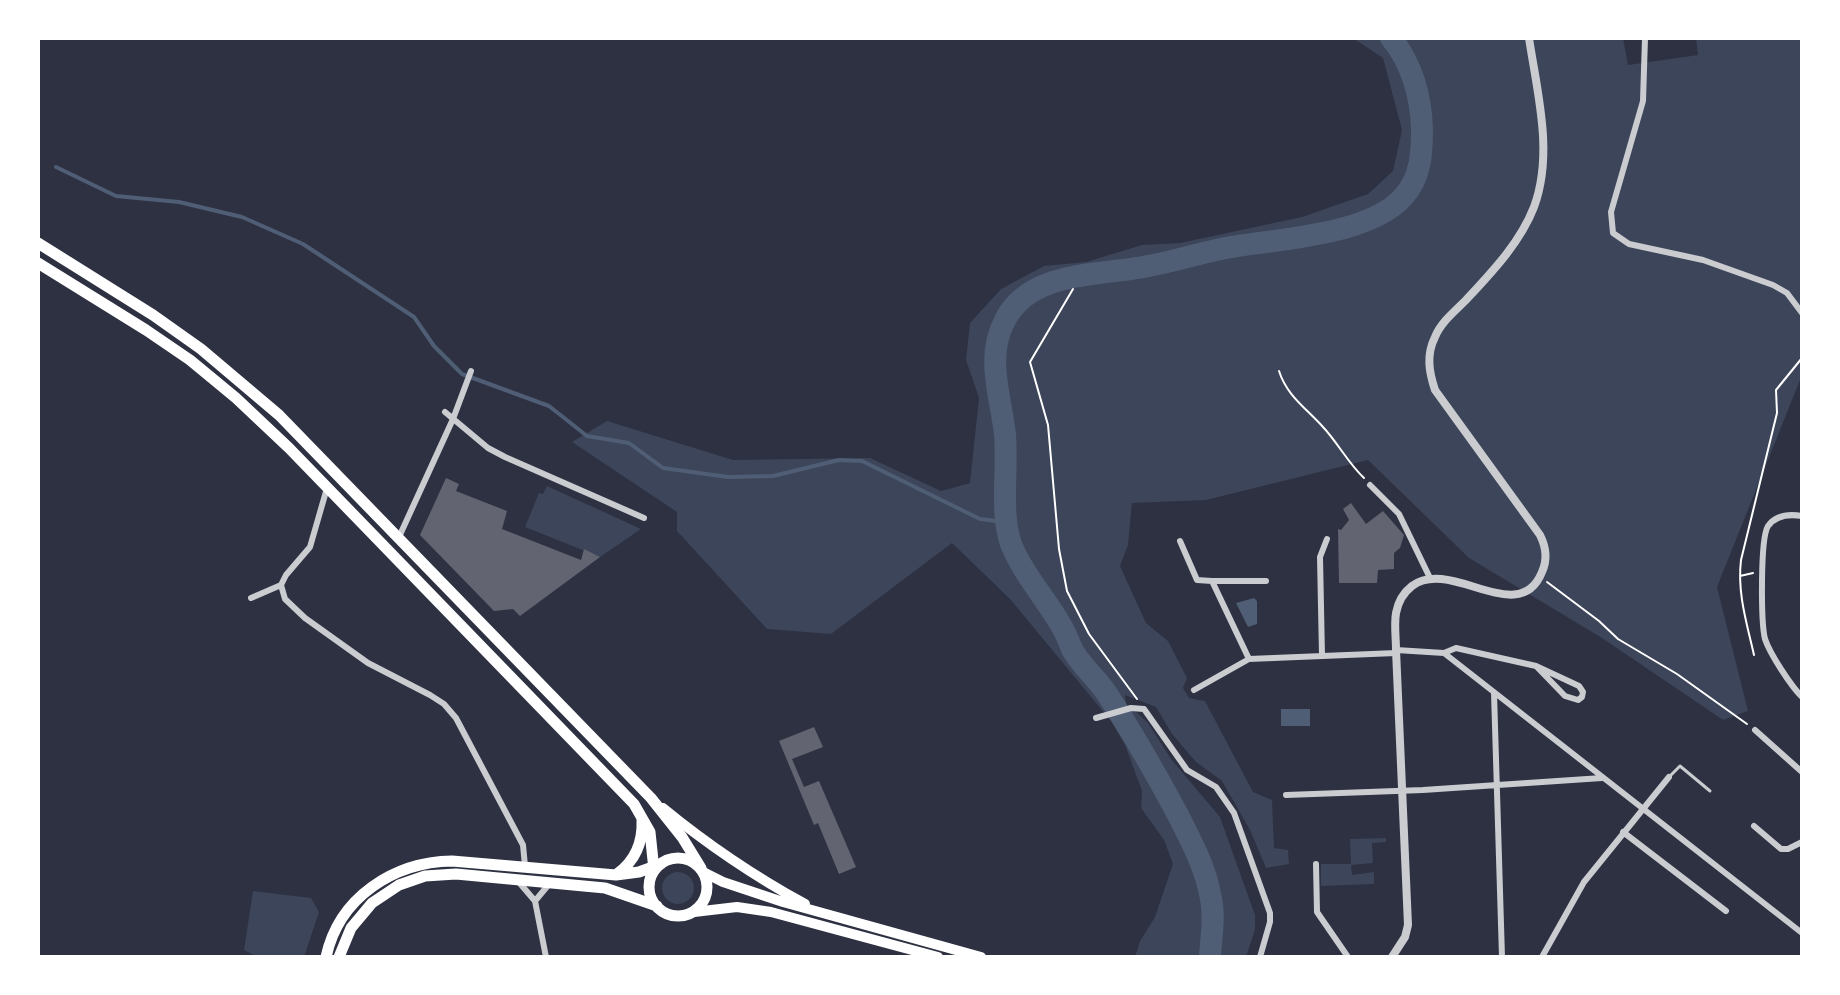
<!DOCTYPE html>
<style>
body{margin:0}
#map{position:relative;width:1840px;height:995px;overflow:hidden;background:#2d3142;font-family:"PT Sans",sans-serif}
canvas{display:block}
.frame{position:absolute;inset:0;border:40px solid #fff;pointer-events:none}
</style>
<div id="map">
<canvas width="1840" height="995"></canvas>
<div class="frame"></div>
</div>
<script>
const ctx = document.querySelector('canvas').getContext('2d');
ctx.lineJoin = 'round';
function fillPath(path, color) {
  ctx.fillStyle = color;
  ctx.fill(path, 'evenodd');
}
function stroke(path, color, width, dash) {
  ctx.strokeStyle = color;
  ctx.lineWidth = width;
  ctx.lineCap = dash ? 'butt' : 'round';
  ctx.setLineDash(dash || []);
  ctx.stroke(path);
}
fillPath(new Path2D(`
 M 1353,38 L 1623,38 L 1628,65 L 1698,55 L 1696,38 L 1802,38 L 1802,375 L 1717,587 L 1748,711 L 1723,720 L 1602,638 L 1469,558 L 1368,460 L 1206,500 L 1132,503 L 1128,545 L 1120,566 L 1146,623 L 1168,641 L 1187,678 L 1183,688 L 1189,698 L 1205,701 L 1253,792 L 1272,800 L 1274,848 L 1288,850 L 1289,864 L 1266,868 L 1250,830 L 1222,781 L 1196,762 L 1172,734 L 1156,707 L 1125,695 L 1127,710 L 1134,710 L 1148,723 L 1171,759 L 1220,817 L 1255,915 L 1255,930 L 1246,957 L 1135,957 L 1140,941 L 1155,917 L 1173,864 L 1164,840 L 1141,808 L 1142,791 L 1125,745 L 1111,721 L 1010,599 L 952,543 L 831,634 L 767,629 L 677,531 L 677,512 L 572,442 L 607,421 L 733,460 L 870,458 L 941,491 L 970,483 L 979,398 L 966,360 L 970,323 L 1001,289 L 1044,266 L 1086,262 L 1142,245 L 1180,243 L 1302,217 L 1368,194 L 1393,171 L 1402,130 L 1383,58 Z
 M 547,486 L 641,529 L 600,557 L 525,527 L 539,493 L 543,494 Z
 M 1386,838 L 1386,842 L 1372,843 L 1373,863 L 1351,865 L 1352,875 L 1374,872 L 1374,884 L 1321,886 L 1321,864 L 1351,864 L 1350,839 Z
 M662 888a16 16 0 1 1 32 0a16 16 0 1 1-32 0Z
 M 253,891 L 311,898 L 319,912 L 304,957 L 258,957 L 244,950 Z`), '#3c4559');
fillPath(new Path2D(`
 M 1254,598 L 1257,601 L 1257,624 L 1248,627 L 1236,603 Z
 M 1281,709 L 1310,709 L 1310,726 L 1281,726 Z`), '#4f5d75');
stroke(new Path2D(`
 M 56,167 L 116,196 L 179,202 L 242,217 L 303,244 L 414,317 L 434,346 L 462,374 L 549,406 L 587,436 L 629,443 L 663,468 L 728,477 L 773,476 L 839,460 L 862,461 L 980,519 L 1005,522`), '#4f5d75', 4);
stroke(new Path2D(`
 M 1210,957 C 1211,938 1215,917 1211,899 C 1206,868 1192,843 1178,815 C 1156,774 1134,735 1109,697 C 1099,680 1083,668 1073,651 C 1069,643 1067,635 1062,627 C 1047,600 1023,574 1011,544 C 1000,513 1008,469 1005,435 C 1001,396 985,358 1005,320 C 1028,275 1087,275 1131,269 C 1164,265 1194,254 1226,248 C 1275,239 1370,236 1404,196 C 1421,177 1422,152 1422,129 C 1421,97 1412,63 1391,38`), '#4f5d75', 22);
fillPath(new Path2D(`
 M 446,478 L 459,484 L 456,491 L 507,511 L 502,529 L 581,560 L 584,549 L 600,557 L 520,616 L 513,609 L 494,611 L 420,535 Z
 M 1351,503 L 1366,524 L 1383,511 L 1404,535 L 1400,548 L 1394,553 L 1394,569 L 1378,570 L 1377,583 L 1339,583 L 1338,529 L 1341,530 L 1349,520 L 1343,509 Z
 M 814,727 L 823,747 L 792,759 L 804,787 L 819,781 L 856,867 L 839,874 L 818,823 L 814,825 L 779,741 Z`), '#626471');
stroke(new Path2D(`
 M 1073,289 L 1030,362 L 1048,425 L 1059,549 L 1067,591 L 1089,634 L 1137,699
 M 1279,371 C 1287,396 1306,408 1323,427 C 1338,443 1348,463 1364,478
 M 1740,576 L 1753,573
 M 1547,582 L 1599,621 L 1618,639 L 1677,674 L 1747,724
 M 1754,655 C 1747,624 1737,593 1741,560 L 1777,413 L 1776,390 L 1802,358`), '#fff', 2);
stroke(new Path2D(`
 M 1669,777 L 1680,766 L 1710,791`), '#caccd0', 3);
stroke(new Path2D(`
 M 1645,38 L 1643,101 L 1611,212 L 1613,233 L 1629,244 L 1703,260 L 1773,285 L 1787,293 L 1802,313
 M 445,412 L 488,448 L 505,457 L 644,518
 M 1370,485 L 1399,514 L 1430,578
 M 327,488 L 310,547 L 286,575 L 281,585 L 285,599 L 305,618 L 368,663 L 430,695 L 444,704 L 456,718 L 523,845 L 525,866
 M 1802,516 C 1790,514 1776,515 1768,526 C 1760,539 1761,623 1765,639 C 1770,654 1791,686 1802,697
 M 399,537 L 453,419 L 471,371
 M 1180,541 L 1197,580 L 1212,581
 M 251,598 L 281,585
 M 1396,650 L 1444,653 L 1802,933
 M 1444,653 L 1456,648 L 1536,666 L 1565,696 L 1578,700 L 1582,697 L 1583,692 L 1579,686 L 1536,666
 M 1322,656 L 1320,557 L 1327,539
 M 1249,659 L 1212,581 L 1266,581
 M 1194,690 L 1249,659 L 1396,653
 M 1494,693 L 1502,957
 M 1096,718 L 1131,708 L 1144,709 L 1187,770 L 1216,787 L 1234,813 L 1270,913 L 1270,922 L 1260,957
 M 1755,730 L 1802,772
 M 1286,795 L 1423,790 L 1602,778
 M 1754,826 L 1781,849 L 1788,849 L 1802,842
 M 1623,832 L 1726,911
 M 1316,864 L 1317,912 L 1348,957
 M 517,880 L 535,901 L 546,957
 M 535,901 L 550,883
 M 1542,957 L 1584,882 L 1669,777`), '#caccd0', 6);
stroke(new Path2D(`
 M 1392,957 L 1405,937 L 1408,925 L 1396,650 C 1396,638 1394,625 1396,613 C 1398,602 1403,593 1412,586 C 1451,557 1519,629 1542,572 C 1548,559 1546,547 1540,535 L 1435,390 C 1429,372 1426,355 1435,337 C 1441,322 1455,311 1466,300 C 1492,272 1520,243 1534,207 C 1554,153 1537,92 1529,38`), '#caccd0', 8);
stroke(new Path2D(`
 M 663,808 C 708,845 754,876 805,904
 M 703,872 L 723,882 L 783,902 L 981,957
 M 694,912 L 737,907 L 771,912 L 938,957`), '#fff', 10);
stroke(new Path2D(`
 M 38,243 L 153,315 L 201,349 L 279,415 L 651,798 L 682,837 L 701,868
 M 38,263 L 146,330 L 190,360 L 236,398 L 289,448 L 634,804 L 650,832 L 654,870
 M649 887a29 29 0 1 1 58 0a29 29 0 1 1-58 0Z
 M 617,874 C 635,861 643,842 642,820
 M 326,957 C 339,897 394,862 452,861 L 616,875 L 639,872 L 661,864
 M 339,957 L 351,928 L 372,903 L 399,885 L 425,876 L 456,874 L 605,888 L 657,906`), '#fff', 11);
</script>
